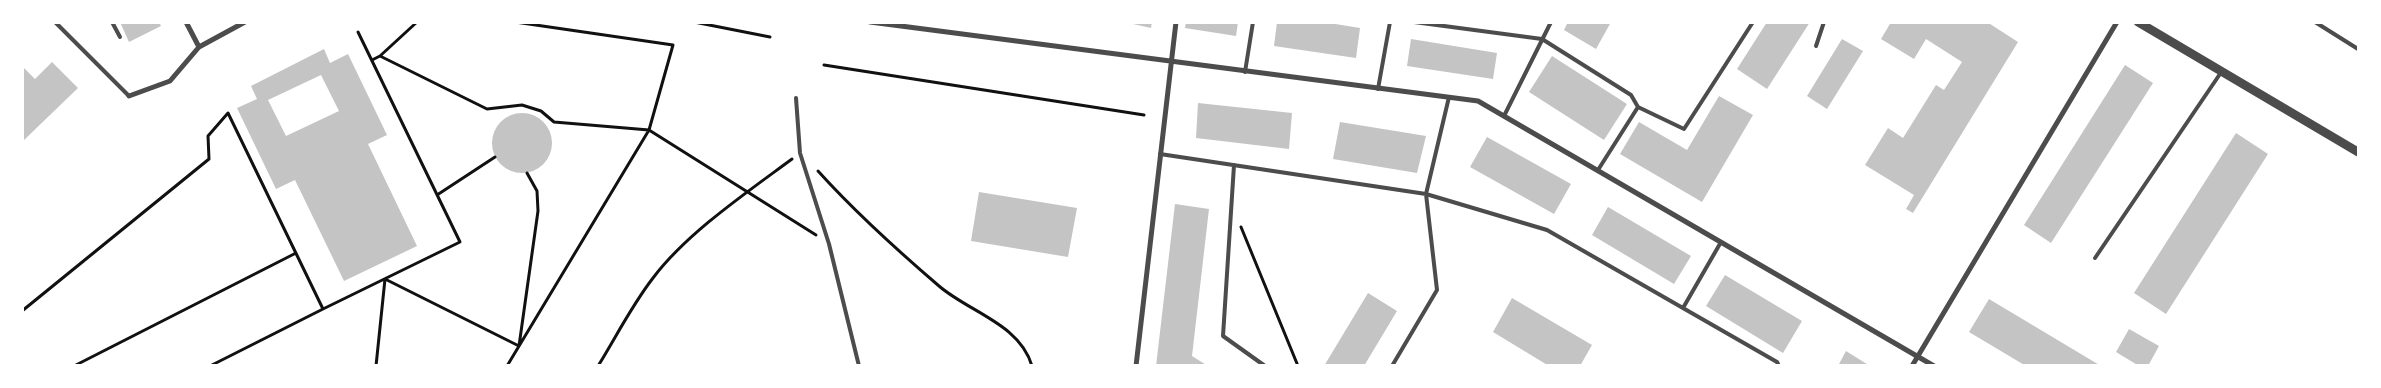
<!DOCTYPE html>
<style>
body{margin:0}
#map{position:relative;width:2381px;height:388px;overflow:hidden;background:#fff;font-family:"PT Sans Narrow",sans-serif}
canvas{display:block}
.frame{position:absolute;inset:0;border:24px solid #fff;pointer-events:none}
</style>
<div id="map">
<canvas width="2381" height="388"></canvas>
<div class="frame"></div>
</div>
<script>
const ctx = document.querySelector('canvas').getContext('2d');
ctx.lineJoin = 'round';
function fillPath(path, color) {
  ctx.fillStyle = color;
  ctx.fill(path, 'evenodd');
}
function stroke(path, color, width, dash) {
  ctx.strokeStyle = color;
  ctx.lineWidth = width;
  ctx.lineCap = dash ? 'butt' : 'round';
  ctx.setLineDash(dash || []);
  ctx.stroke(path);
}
fillPath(new Path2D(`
 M 120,22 L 159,22 L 161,26 L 129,42 Z
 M 1124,22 L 1152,22 L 1151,28 Z
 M 1186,22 L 1238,22 L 1236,36 L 1185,28 Z
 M 1277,22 L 1323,22 L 1360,28 L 1356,58 L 1274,46 Z
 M 1568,22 L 1611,22 L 1596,49 L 1564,30 Z
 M 1767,22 L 1810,22 L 1767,89 L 1737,69 Z
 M 1891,22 L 1987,22 L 2018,42 L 1913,213 L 1906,209 L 1914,195 L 1865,165 L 1888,128 L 1903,138 L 1936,85 L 1944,90 L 1962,62 L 1926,39 L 1914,59 L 1881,39 Z
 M 1411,39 L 1497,53 L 1493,79 L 1407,66 Z
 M 1842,39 L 1863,51 L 1827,109 L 1807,96 Z
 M 324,49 L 330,63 L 348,54 L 387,135 L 368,144 L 417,246 L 344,281 L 295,180 L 276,189 L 237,108 L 257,99 L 251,86 ZM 321,75 L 339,111 L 286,136 L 268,100 Z
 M 1552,56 L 1627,104 L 1604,140 L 1529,92 Z
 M 52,62 L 78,88 L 22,142 L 22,66 L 35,79 Z
 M 2125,65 L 2153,83 L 2051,243 L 2024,225 Z
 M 1719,96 L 1753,115 L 1702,202 L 1620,154 L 1639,122 L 1687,150 Z
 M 1198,103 L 1292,113 L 1289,149 L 1196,138 Z
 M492 143a30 30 0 1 1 60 0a30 30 0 1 1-60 0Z
 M 1340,122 L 1426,136 L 1417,173 L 1333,159 Z
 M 2236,133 L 2268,154 L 2166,314 L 2134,293 Z
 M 1487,137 L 1571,184 L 1554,214 L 1470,167 Z
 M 979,192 L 1077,208 L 1068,257 L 971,241 Z
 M 1175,204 L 1209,209 L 1192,356 L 1208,366 L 1156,366 Z
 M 1608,207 L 1691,256 L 1674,284 L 1592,235 Z
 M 1725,275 L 1802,321 L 1783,353 L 1706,306 Z
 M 1368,293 L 1397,311 L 1364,366 L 1324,366 Z
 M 1512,298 L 1592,345 L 1580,366 L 1549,366 L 1493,332 Z
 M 1989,299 L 2101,366 L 2026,366 L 1969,332 Z
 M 2129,329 L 2159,346 L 2148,366 L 2139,366 L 2116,352 Z
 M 1846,351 L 1870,366 L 1838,366 Z`), '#c4c4c4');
stroke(new Path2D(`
 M 694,22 L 770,37
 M 380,56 L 487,109 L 522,105 L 541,111 L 554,122 L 649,130 L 816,235
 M 372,60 L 380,56 L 417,22
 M 824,65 L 1144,115
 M 818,171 C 855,212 897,250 939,286 C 969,312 1020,324 1032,366
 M 437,195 L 495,157
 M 1241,227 L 1298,366
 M 22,311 L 209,159 L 208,136 L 228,113 L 323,309 L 460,242 L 358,32
 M 74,366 L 296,253
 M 210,366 L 323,309
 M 376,366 L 385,279 L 519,346 L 538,211 L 537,191 L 527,173
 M 507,366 L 649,130 L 673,45 L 515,22
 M 598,366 C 616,337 632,305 653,278 C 687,233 746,193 792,159`), '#111', 3);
stroke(new Path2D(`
 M 55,22 L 129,96
 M 112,22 L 120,37
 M 1414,22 L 1542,39 L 1631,95 L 1638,107
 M 2315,22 L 2358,49
 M 1816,46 L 1824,22
 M 1245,72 L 1253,22
 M 1378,89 L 1390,22
 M 796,98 L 800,153 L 829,244 L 859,366
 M 1504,116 L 1551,22
 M 1160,154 L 1426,194 L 1547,230 L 1777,362 L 1779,366
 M 1234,165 L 1223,336 L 1265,366
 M 1598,170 L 1638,107 L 1684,129 L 1753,22
 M 2095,258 L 2222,71
 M 1683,308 L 1721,242
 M 1392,366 L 1437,290 L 1426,194 L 1449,97`), '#4c4c4c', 4);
stroke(new Path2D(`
 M 186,22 L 199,47
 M 870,22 L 1478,101 L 1934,366
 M 129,96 L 170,81 L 199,47 L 245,22
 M 1136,366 L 1176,22
 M 1912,366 L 2117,22`), '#4c4c4c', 5);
stroke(new Path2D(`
 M 2138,22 L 2358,152`), '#4c4c4c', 9);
</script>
